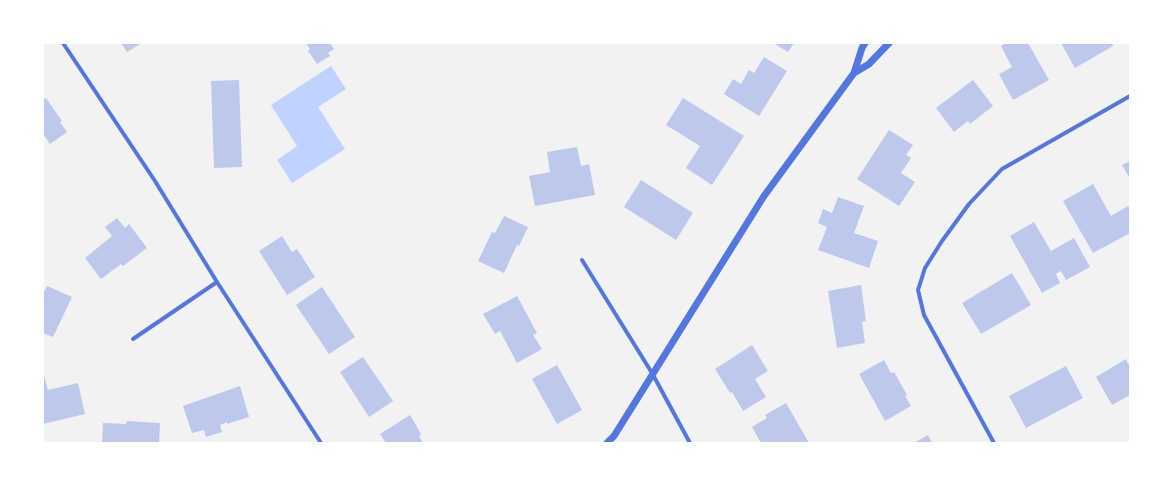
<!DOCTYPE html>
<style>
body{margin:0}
#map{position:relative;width:1173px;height:486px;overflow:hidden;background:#f2f2f2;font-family:"Libre Baskerville",serif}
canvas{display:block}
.frame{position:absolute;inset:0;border:44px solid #fff;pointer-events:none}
</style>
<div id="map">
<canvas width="1173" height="486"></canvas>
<div class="frame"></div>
</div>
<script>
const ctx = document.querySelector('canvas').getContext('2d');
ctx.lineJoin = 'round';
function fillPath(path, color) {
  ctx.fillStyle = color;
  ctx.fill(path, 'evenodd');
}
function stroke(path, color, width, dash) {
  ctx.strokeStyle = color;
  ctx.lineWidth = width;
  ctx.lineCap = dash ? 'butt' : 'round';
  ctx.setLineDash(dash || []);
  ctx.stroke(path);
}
fillPath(new Path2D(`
 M 331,66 L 346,89 L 318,107 L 345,149 L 292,183 L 277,160 L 297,146 L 271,105 Z`), '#bfd3fe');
fillPath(new Path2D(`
 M 121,43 L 142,43 L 127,52 Z
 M 306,43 L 330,43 L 334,49 L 328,53 L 330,56 L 317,64 L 308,51 L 310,49 Z
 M 773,43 L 794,43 L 788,52 Z
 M 1006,43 L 1028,43 L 1049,80 L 1013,100 L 999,74 L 1012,67 L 1001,46 Z
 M 1061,43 L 1112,43 L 1113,46 L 1075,68 Z
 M 764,57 L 787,71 L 759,116 L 724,94 L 733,79 L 741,84 L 749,70 L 754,73 Z
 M 239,80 L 242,167 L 214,168 L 211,81 Z
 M 973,80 L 993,106 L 970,124 L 968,121 L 954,132 L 936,108 Z
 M 46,98 L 62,121 L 60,122 L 67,132 L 50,144 L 43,134 L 43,100 Z
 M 683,98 L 744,136 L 712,185 L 686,168 L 700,146 L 666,125 Z
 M 889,130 L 913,145 L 906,155 L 911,158 L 901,173 L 915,182 L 899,206 L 857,179 Z
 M 577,147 L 581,166 L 589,164 L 595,195 L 535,206 L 529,176 L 550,172 L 547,152 Z
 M 1130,161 L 1130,179 L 1122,165 Z
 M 641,180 L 693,213 L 676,240 L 624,207 Z
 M 1093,184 L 1111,216 L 1128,206 L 1130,209 L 1130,233 L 1093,253 L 1063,201 Z
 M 838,197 L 864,206 L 854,233 L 878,241 L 869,268 L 818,250 L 827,227 L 818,223 L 823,209 L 832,213 Z
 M 504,216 L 528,227 L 519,246 L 517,245 L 504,273 L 478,261 L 492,232 L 495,233 Z
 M 117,218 L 125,228 L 129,224 L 147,248 L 123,266 L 121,264 L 101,279 L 85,258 L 112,236 L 105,227 Z
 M 1034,222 L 1051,251 L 1074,238 L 1090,267 L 1066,280 L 1061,271 L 1056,274 L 1060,283 L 1042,293 L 1010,236 Z
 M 282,236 L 292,252 L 297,249 L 315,277 L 287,295 L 259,251 Z
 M 1012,273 L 1031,305 L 981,334 L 962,303 Z
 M 861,285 L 866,321 L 862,322 L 865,343 L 837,348 L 828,291 Z
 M 47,286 L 72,297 L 53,337 L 43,333 L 43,294 Z
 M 322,287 L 355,337 L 329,354 L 296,305 Z
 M 517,296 L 537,333 L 533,335 L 542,349 L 517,363 L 500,331 L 495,334 L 483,314 Z
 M 752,345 L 768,371 L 755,379 L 766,397 L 743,411 L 732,392 L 730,393 L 715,369 Z
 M 363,357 L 393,401 L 369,417 L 340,372 Z
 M 1126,359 L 1128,364 L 1130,363 L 1130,395 L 1112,405 L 1096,377 Z
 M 884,360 L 891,373 L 894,372 L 907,395 L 905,396 L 911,406 L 885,421 L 859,374 Z
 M 557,365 L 582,410 L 557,424 L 532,379 Z
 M 1066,366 L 1083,398 L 1026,428 L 1009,396 Z
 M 43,372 L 48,390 L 78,383 L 85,414 L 43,424 Z
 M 240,386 L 249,417 L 227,424 L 227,422 L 220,425 L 222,432 L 206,437 L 204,430 L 192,433 L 183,406 Z
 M 786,403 L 809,443 L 761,443 L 752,427 L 767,418 L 765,415 Z
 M 410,415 L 421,434 L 419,436 L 423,443 L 386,443 L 380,434 Z
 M 127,421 L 160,423 L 159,443 L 102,443 L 103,423 L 126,424 Z
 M 928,435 L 932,443 L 914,443 Z`), '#bdc9ec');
stroke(new Path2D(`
 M 63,43 L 155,181 L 217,282 L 321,443
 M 582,260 L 652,373 L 690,443
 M 133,339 L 217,282
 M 994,443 L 924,315 L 918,290 L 925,268 L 942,241 L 969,204 L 1002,169 L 1130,96`), '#5277de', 4);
stroke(new Path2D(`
 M 854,73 L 869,64 L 889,43
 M 607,443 L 614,436 L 764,196 L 854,73 L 862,48 L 865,43`), '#5277de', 7);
</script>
